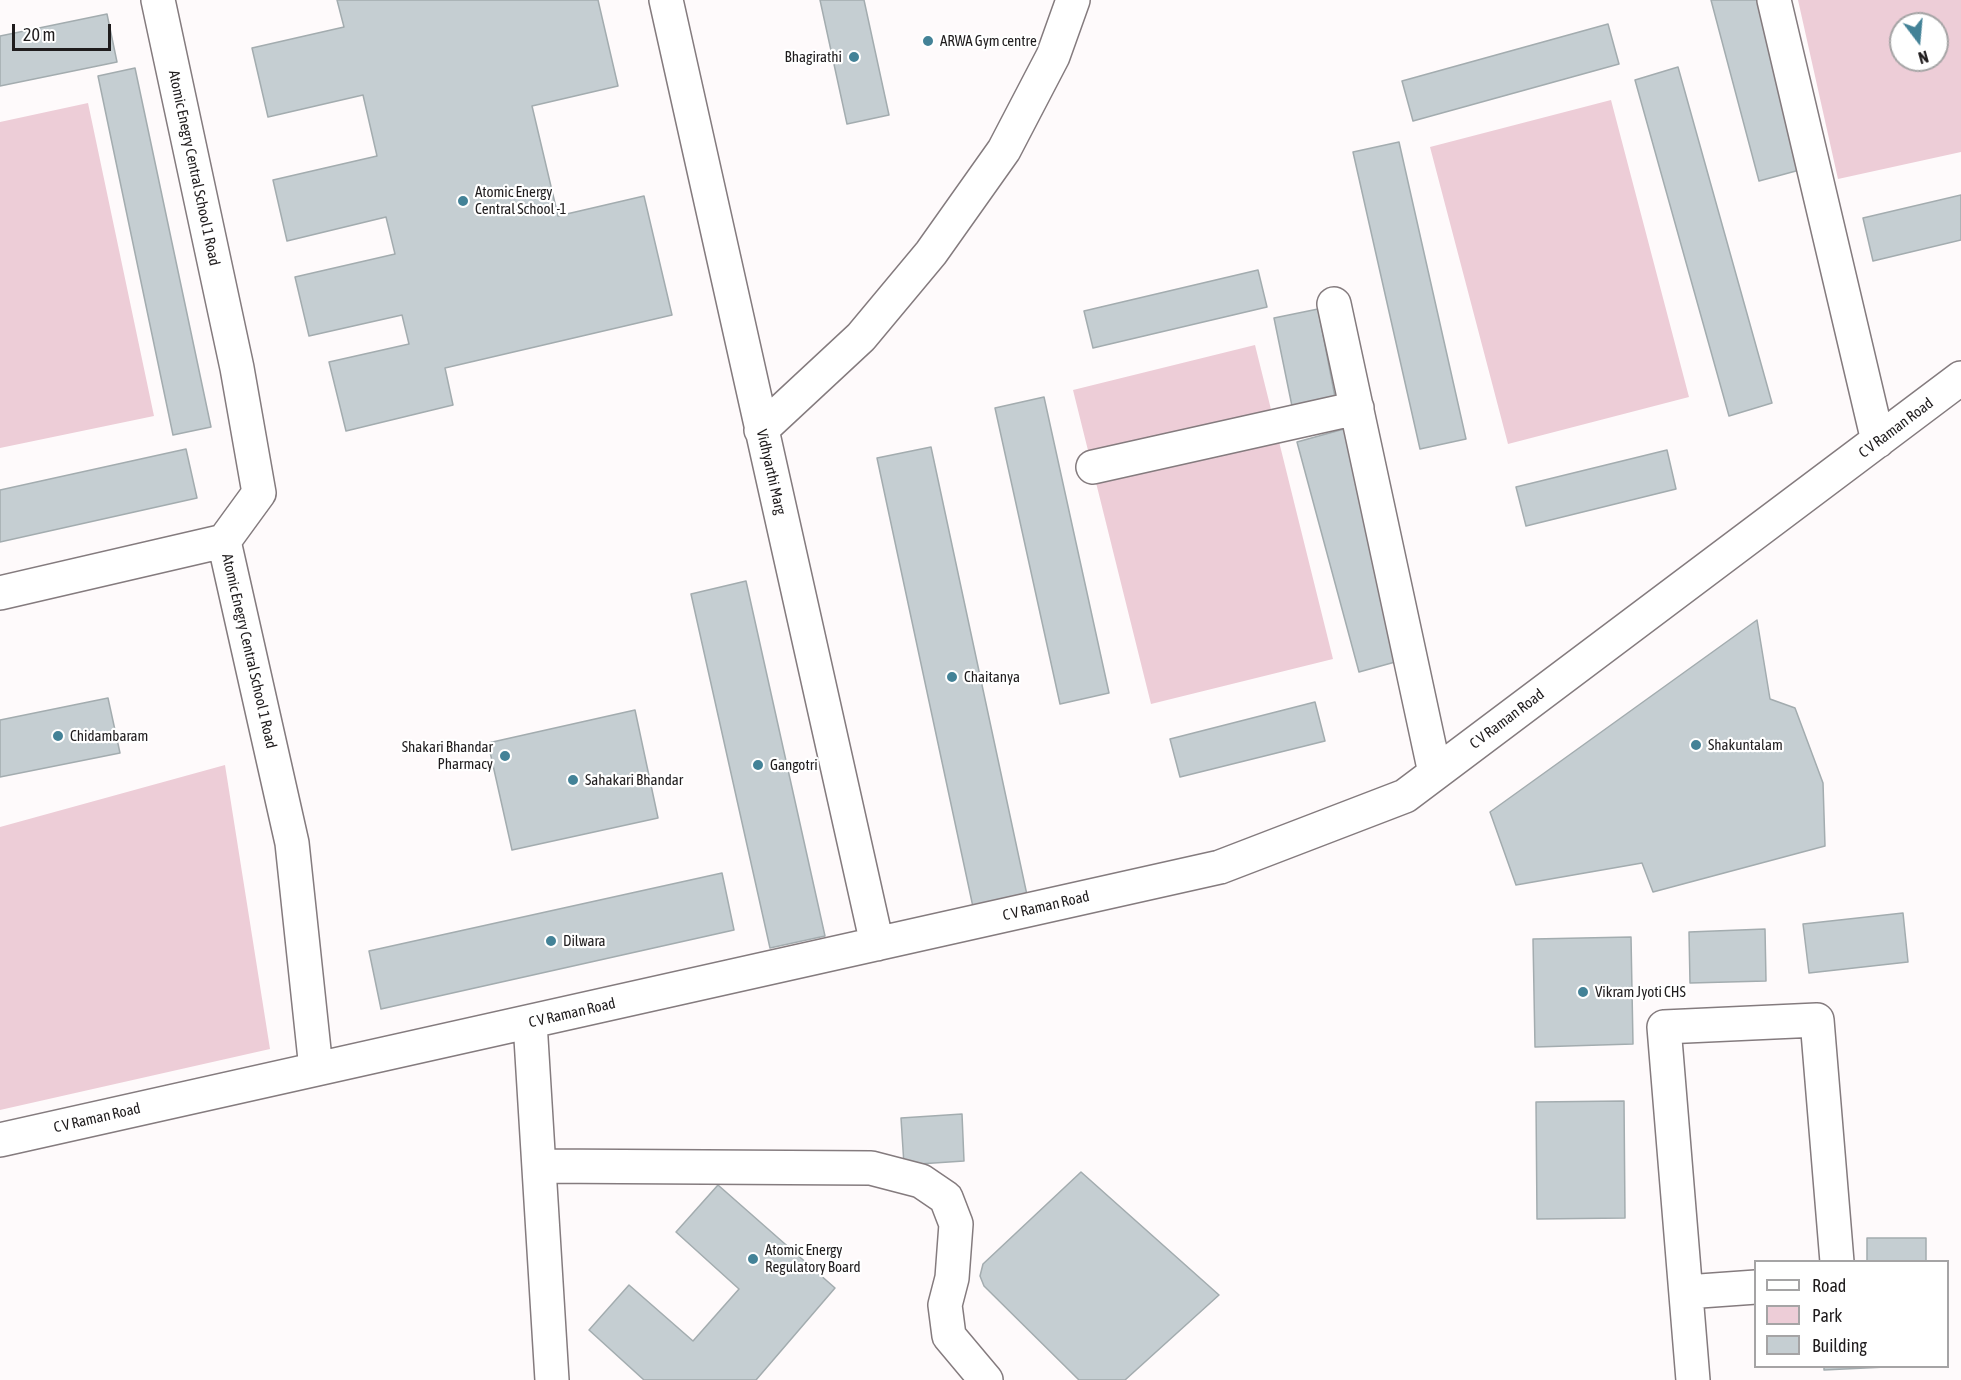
<!DOCTYPE html>
<style>
body{margin:0}
#map{position:relative;width:1961px;height:1380px;overflow:hidden;background:#fefafb;font-family:"Asap Condensed",sans-serif}
canvas{display:block}
.legend{position:absolute;left:1754px;top:1260px;width:195px;height:108px;box-sizing:border-box;background:#fff;border:2px solid #a5a4a5;margin:0;padding:8px 10px;list-style:none;font-size:18px;color:#1f1c1d}
.legend li{display:flex;align-items:center;gap:12px;height:30px}
.legend b{width:30px;border:2px solid #a5a4a5}
.north{position:absolute;left:1889px;top:12px;width:60px;height:60px;box-sizing:border-box;background:#fff;border:2px solid #a5a4a5;border-radius:50%;rotate:164deg;font-size:16px;font-weight:700;line-height:24px;text-align:center;color:#1f1c1d}
.north::after{content:'';display:block;margin:auto;width:21px;height:27px;background:#438297;clip-path:polygon(50% 0,100% 100%,50% 72%,0 100%)}
.scale{position:absolute;left:12px;top:24px;width:99px;height:27px;box-sizing:border-box;border:3px solid #1f1c1d;border-top:0;padding-left:8px;font-size:18px;line-height:21px;white-space:nowrap;color:#1f1c1d;-webkit-text-stroke:4px #fff;paint-order:stroke}
</style>
<div id="map">
<canvas width="1961" height="1380"></canvas>
<ul class="legend">
<li><b style="height:8px;background:#fff"></b>Road</li>
<li><b style="height:16px;background:#edcdd7"></b>Park</li>
<li><b style="height:16px;background:#c5ced2"></b>Building</li>
</ul>
<div class="north">N</div>
<div class="scale">20 m</div>
</div>
<script>
const ctx = document.querySelector('canvas').getContext('2d');
ctx.lineJoin = 'round';
function fillPath(path, color) {
  ctx.fillStyle = color;
  ctx.fill(path, 'evenodd');
}
function stroke(path, color, width, dash) {
  ctx.strokeStyle = color;
  ctx.lineWidth = width;
  ctx.lineCap = dash ? 'butt' : 'round';
  ctx.setLineDash(dash || []);
  ctx.stroke(path);
}
function drawText(font, color, halo, rows, align = 'center') {
  ctx.font = font + ' "Asap Condensed",sans-serif';
  ctx.lineWidth = 4.5;
  ctx.setLineDash([]);
  ctx.textBaseline = 'middle';
  ctx.strokeStyle = halo;
  ctx.fillStyle = color;
  for (const [text, x, y, turn = 0] of rows) {
    ctx.save();
    ctx.translate(x, y);
    ctx.rotate((+turn || 0) * Math.PI / 180);
    ctx.textAlign = isNaN(turn) ? turn : align;
    if (halo) ctx.strokeText(text, 0, 0);
    ctx.fillText(text, 0, 0);
    ctx.restore();
  }
}
fillPath(new Path2D(`
 M 1798,0 L 1961,0 L 1961,152 L 1838,179 ZM 1901,24 L 1937,24 L 1937,60 L 1901,60 Z
 M 1611,100 L 1689,397 L 1508,444 L 1430,147 Z
 M 88,103 L 154,416 L 0,448 L 0,122 Z
 M 1255,345 L 1333,659 L 1151,704 L 1073,390 Z
 M 225,765 L 270,1049 L 0,1110 L 0,827 Z`), '#edcdd7');
const building = new Path2D(`
 M 337,0 L 598,0 L 618,86 L 532,106 L 558,216 L 644,196 L 672,315 L 445,368 L 453,405 L 346,431 L 329,362 L 409,344 L 402,315 L 309,336 L 295,277 L 395,254 L 386,217 L 287,241 L 273,180 L 377,156 L 363,95 L 268,117 L 252,48 L 344,27 Z
 M 820,0 L 864,0 L 889,115 L 847,124 Z
 M 1711,0 L 1762,0 L 1807,168 L 1759,181 Z
 M 107,14 L 117,62 L 0,86 L 0,36 Z
 M 1608,24 L 1619,64 L 1413,121 L 1402,81 Z
 M 1678,67 L 1772,403 L 1729,416 L 1635,80 Z
 M 135,68 L 211,427 L 173,435 L 98,76 Z
 M 1399,142 L 1466,439 L 1420,449 L 1353,152 Z
 M 1961,195 L 1961,240 L 1873,261 L 1863,218 Z
 M 1258,270 L 1267,307 L 1093,348 L 1084,311 Z
 M 1318,309 L 1336,402 L 1293,411 L 1274,318 Z
 M 1044,397 L 1109,693 L 1060,704 L 995,408 Z
 M 1344,429 L 1406,659 L 1359,672 L 1297,442 Z
 M 931,447 L 1027,895 L 973,907 L 877,458 Z
 M 186,449 L 197,498 L 0,542 L 0,490 Z
 M 1667,450 L 1676,489 L 1526,526 L 1516,487 Z
 M 746,581 L 825,936 L 770,948 L 691,594 Z
 M 1757,620 L 1770,699 L 1795,708 L 1823,783 L 1825,846 L 1653,892 L 1642,863 L 1516,885 L 1490,812 Z
 M 108,698 L 120,753 L 0,777 L 0,720 Z
 M 1315,702 L 1325,741 L 1180,777 L 1170,739 Z
 M 635,710 L 658,818 L 512,850 L 488,743 Z
 M 722,873 L 734,930 L 381,1009 L 369,951 Z
 M 1903,913 L 1908,962 L 1809,973 L 1803,924 Z
 M 1765,929 L 1766,981 L 1690,983 L 1689,932 Z
 M 1631,937 L 1633,1044 L 1535,1047 L 1533,939 Z
 M 1624,1101 L 1625,1218 L 1537,1219 L 1536,1102 Z
 M 962,1114 L 964,1161 L 904,1165 L 901,1118 Z
 M 1081,1172 L 1219,1295 L 1125,1380 L 1079,1380 L 984,1286 L 980,1276 L 983,1264 Z
 M 718,1185 L 835,1288 L 756,1380 L 644,1380 L 589,1330 L 629,1285 L 693,1341 L 739,1289 L 676,1232 Z
 M 1867,1238 L 1926,1238 L 1926,1262 L 1867,1262 Z
 M 1824,1366 L 1886,1366 L 1886,1367 L 1824,1370 Z`);
fillPath(building, '#c5ced2');
stroke(building, '#a3acaf', 1.5);
const minor = new Path2D(`
 M 158,0 L 237,368 L 259,493 L 224,541 L 292,843 L 316,1069
 M 666,0 L 877,944
 M 1774,0 L 1878,441
 M 1334,304 L 1435,773
 M 761,430 L 861,337 L 931,253 L 1004,150 L 1053,56 L 1073,0
 M 1093,467 L 1357,408
 M 0,593 L 224,541
 M 530,1022 L 552,1380
 M 0,1140 L 1220,867 L 1405,796 L 1961,378
 M 539,1166 L 871,1168 L 921,1181 L 946,1198 L 956,1224 L 952,1278 L 945,1305 L 949,1336 L 986,1380
 M 1686,1292 L 1756,1287
 M 1693,1380 L 1664,1027 L 1817,1020 L 1837,1262`);
stroke(minor, '#847b7e', 36);
stroke(minor, '#fff', 33);
for (const [x, y, r, color] of [
 [928,41,6,"#438297"],
 [854,57,6,"#438297"],
 [463,201,6,"#438297"],
 [952,677,6,"#438297"],
 [58,736,6,"#438297"],
 [1696,745,6,"#438297"],
 [505,756,6,"#438297"],
 [758,765,6,"#438297"],
 [573,780,6,"#438297"],
 [551,941,6,"#438297"],
 [1583,992,6,"#438297"],
 [753,1259,6,"#438297"]
]) {
  const dot = new Path2D();
  dot.arc(x, y, r, 0, 2 * Math.PI);
  ctx.fillStyle = color;
  ctx.fill(dot);
  stroke(dot, '#fff', 2);
}
drawText('15px', '#1f1c1d', '#fff', [
 ["ARWA Gym centre",940,41],
 ["Bhagirathi",842,57,"right"],
 ["Atomic Energy",475,192],
 ["Central School -1",475,209],
 ["Chaitanya",964,677],
 ["Chidambaram",70,736],
 ["Shakuntalam",1708,745],
 ["Shakari Bhandar",493,747,"right"],
 ["Pharmacy",493,764,"right"],
 ["Gangotri",770,765],
 ["Sahakari Bhandar",585,780],
 ["Dilwara",563,941],
 ["Vikram Jyoti CHS",1595,992],
 ["Atomic Energy",765,1250],
 ["Regulatory Board",765,1267]
], 'left');
drawText('15px', '#1f1c1d', '#fff', [
 ["Atomic Enegry Central School 1 Road",194,168,78],
 ["C V Raman Road",1896,428,-37],
 ["Vidhyarthi Marg",771,472,77],
 ["Atomic Enegry Central School 1 Road",249,651,77],
 ["C V Raman Road",1507,719,-37],
 ["C V Raman Road",1046,906,-13],
 ["C V Raman Road",572,1013,-13],
 ["C V Raman Road",97,1118,-13]
]);
</script>
